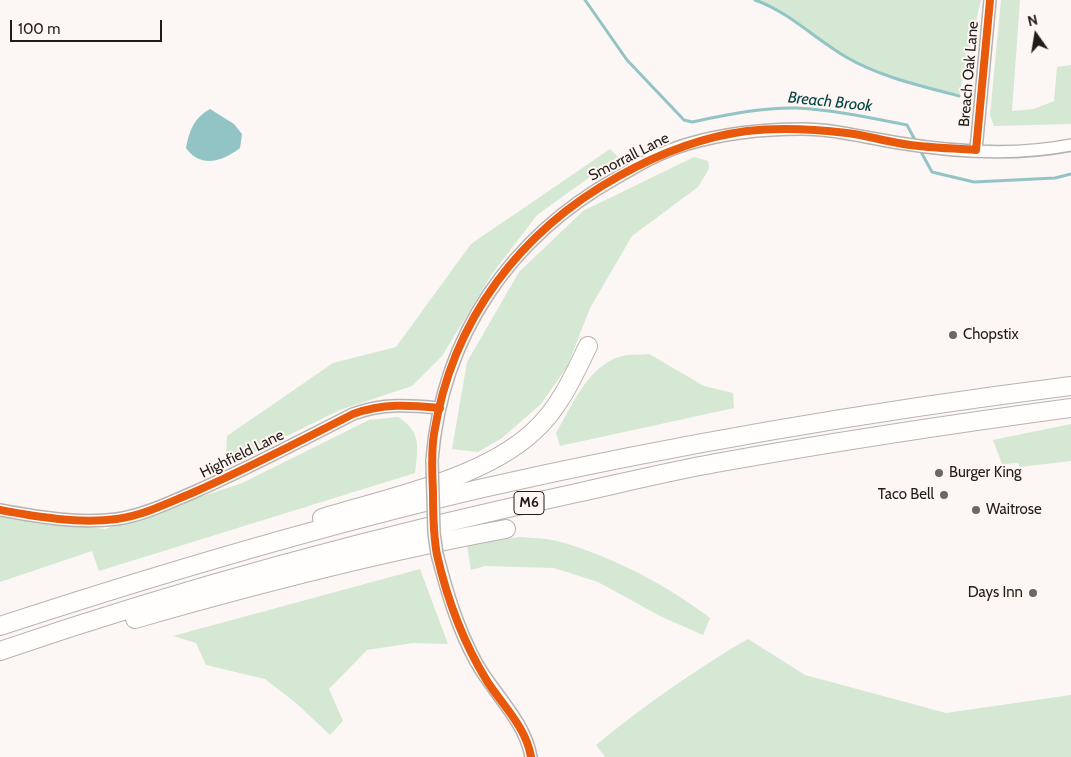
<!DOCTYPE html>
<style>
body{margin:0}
#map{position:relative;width:1071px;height:757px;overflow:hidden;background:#fcf6f4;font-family:Cabin,sans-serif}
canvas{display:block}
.north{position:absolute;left:1011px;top:10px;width:50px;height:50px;-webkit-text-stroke:4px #fff5f1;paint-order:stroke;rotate:347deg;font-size:14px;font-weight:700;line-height:20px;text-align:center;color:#1f1c1b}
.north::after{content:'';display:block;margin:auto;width:18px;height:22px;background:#1f1c1b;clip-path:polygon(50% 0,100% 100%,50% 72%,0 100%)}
.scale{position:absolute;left:10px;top:20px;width:152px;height:22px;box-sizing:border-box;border:2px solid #1f1c1b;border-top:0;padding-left:6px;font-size:15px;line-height:18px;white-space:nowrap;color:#1f1c1b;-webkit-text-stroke:4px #fff5f1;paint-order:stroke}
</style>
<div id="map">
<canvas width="1071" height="757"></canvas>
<div class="north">N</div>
<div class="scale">100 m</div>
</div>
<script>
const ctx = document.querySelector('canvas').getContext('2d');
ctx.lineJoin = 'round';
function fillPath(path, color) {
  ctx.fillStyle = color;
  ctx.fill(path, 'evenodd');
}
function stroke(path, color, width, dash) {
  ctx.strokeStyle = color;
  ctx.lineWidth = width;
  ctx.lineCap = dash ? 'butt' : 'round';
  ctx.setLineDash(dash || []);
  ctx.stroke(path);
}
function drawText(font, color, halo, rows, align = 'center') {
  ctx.font = font + ' Cabin,sans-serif';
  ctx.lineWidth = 4;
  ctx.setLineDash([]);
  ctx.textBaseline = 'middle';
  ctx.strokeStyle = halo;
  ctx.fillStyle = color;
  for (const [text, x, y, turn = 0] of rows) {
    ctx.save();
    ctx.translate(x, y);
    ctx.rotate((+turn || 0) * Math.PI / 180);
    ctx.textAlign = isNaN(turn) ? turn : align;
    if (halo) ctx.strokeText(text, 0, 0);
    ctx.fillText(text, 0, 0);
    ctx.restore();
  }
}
fillPath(new Path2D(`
 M 755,0 L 981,0 L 959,96 C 922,86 879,77 846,57 C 815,39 789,12 755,0 Z
 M 1001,0 L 1020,0 L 1012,111 L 1034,109 L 1054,101 L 1057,67 L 1071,65 L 1071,124 L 994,126 L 990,115 Z
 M 610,149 L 618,157 L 537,215 L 492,274 L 442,356 L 412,386 L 340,410 L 242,458 L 226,455 L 227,436 L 333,363 L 396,347 L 471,244 Z
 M 694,157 L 708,161 L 709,169 L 698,187 L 632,236 L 590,308 L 567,367 L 541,404 L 502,438 L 478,452 L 452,449 L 467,362 L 519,272 L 583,211 Z
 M 649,354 L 704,386 L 733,393 L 734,408 L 560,446 L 556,433 C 572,406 588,365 622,356 C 630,354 641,355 649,354 Z
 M 398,417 C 422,432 418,448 415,473 L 99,571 L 92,551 L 0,582 L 0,516 L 105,529 L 242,483 L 369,420 Z
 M 1071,424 L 1071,461 L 1020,467 L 1018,463 L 1002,464 L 993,440 Z
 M 519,537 C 533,538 548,538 561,542 C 613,557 667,585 710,618 L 703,635 L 662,617 L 598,582 L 554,568 L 485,566 L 471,570 L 467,545 Z
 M 420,569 L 448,644 L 413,643 L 367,650 L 329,689 L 343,721 L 330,735 L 296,703 L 265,679 L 206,665 L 196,643 L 173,636 Z
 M 748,639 L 805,675 L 946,713 L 1071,695 L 1071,757 L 605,757 L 596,745 C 644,706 694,670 748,639 Z`), '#d4e8d4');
fillPath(new Path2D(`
 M 210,109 L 234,124 L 242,134 L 240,148 C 223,161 201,169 186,148 C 189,131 194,118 210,109 Z`), '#93c4c5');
stroke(new Path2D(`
 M 585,0 L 627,60 L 684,120 L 692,122 C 726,115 762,107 797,108 C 834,110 871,118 907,125 L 916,142
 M 755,0 C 789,12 815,39 846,57 C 880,77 922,86 959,96
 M 920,150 L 932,172 L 974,182 L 1055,178 L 1071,174`), '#93c4c5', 3);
const tertiary = new Path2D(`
 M 976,150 L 990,0
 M 432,460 C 442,336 510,237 618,177 C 640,164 663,151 688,144 C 725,133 763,129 802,129 C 835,129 866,138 899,143 C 954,152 1016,156 1071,145
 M 0,510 C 38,517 78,524 117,519 C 144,515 168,503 192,493 C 247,469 300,441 353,414 C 383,403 409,405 440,408
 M 437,554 C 447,592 457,627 476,662 C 493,693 525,721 531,757`);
const motorway = new Path2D(`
 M 322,518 C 387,498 482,479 533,432 C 559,409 573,377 588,346
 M 135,619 C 257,584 381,552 506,529
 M 0,626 C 159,574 320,526 483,488 C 678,444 873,411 1071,386
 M 0,651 C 190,586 384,534 581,492 C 626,482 671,471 716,463 C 834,442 952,424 1071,408`);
stroke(tertiary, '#b8b3b1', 14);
stroke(motorway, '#b8b3b1', 20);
stroke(tertiary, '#fffefd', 11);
stroke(motorway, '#fffefd', 18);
const tertiaryBridge = new Path2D(`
 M 432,460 L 434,533 L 437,554`);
stroke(tertiaryBridge, '#b8b3b1', 14, []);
stroke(tertiaryBridge, '#fffefd', 11);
stroke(new Path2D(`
 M 0,510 C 38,517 78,524 117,519 C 144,515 168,503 192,493 C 247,469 300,441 353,414 C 383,403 409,405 440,408
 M 531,757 C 526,727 503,706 487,681 C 463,642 447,599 437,555 C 433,534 433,513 433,492 C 432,473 431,453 434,434 C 452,320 520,231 619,176 C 660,153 701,137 747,131 C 780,127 814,129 847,133 C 864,135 881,140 898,143 C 924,148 950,148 976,150 L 990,0`), '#e8590c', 8);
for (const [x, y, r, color] of [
 [953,335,5,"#6c6867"],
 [939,473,5,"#6c6867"],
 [944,495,5,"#6c6867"],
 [976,510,5,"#6c6867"],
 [1033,593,5,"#6c6867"]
]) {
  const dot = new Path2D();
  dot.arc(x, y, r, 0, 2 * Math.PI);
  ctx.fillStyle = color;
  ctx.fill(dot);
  stroke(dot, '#fff5f1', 2);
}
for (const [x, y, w] of [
 [529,503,30]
]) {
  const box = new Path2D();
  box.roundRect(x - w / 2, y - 11.5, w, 23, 4);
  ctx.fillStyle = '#fff5f1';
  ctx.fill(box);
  stroke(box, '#1f1c1b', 1);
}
drawText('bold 14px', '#1f1c1b', null, [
 ["M6",529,503]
]);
drawText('15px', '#1f1c1b', '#fff5f1', [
 ["Breach Oak Lane",969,74,-85],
 ["Smorrall Lane",629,157,-27],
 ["Highfield Lane",242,454,-26]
]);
drawText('15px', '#1f1c1b', '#fff5f1', [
 ["Chopstix",963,335],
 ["Burger King",949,473],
 ["Taco Bell",934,495,"right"],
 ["Waitrose",986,510],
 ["Days Inn",1023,593,"right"]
], 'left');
drawText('italic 16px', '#004649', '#fff5f1', [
 ["Breach Brook",830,102,6]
]);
</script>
